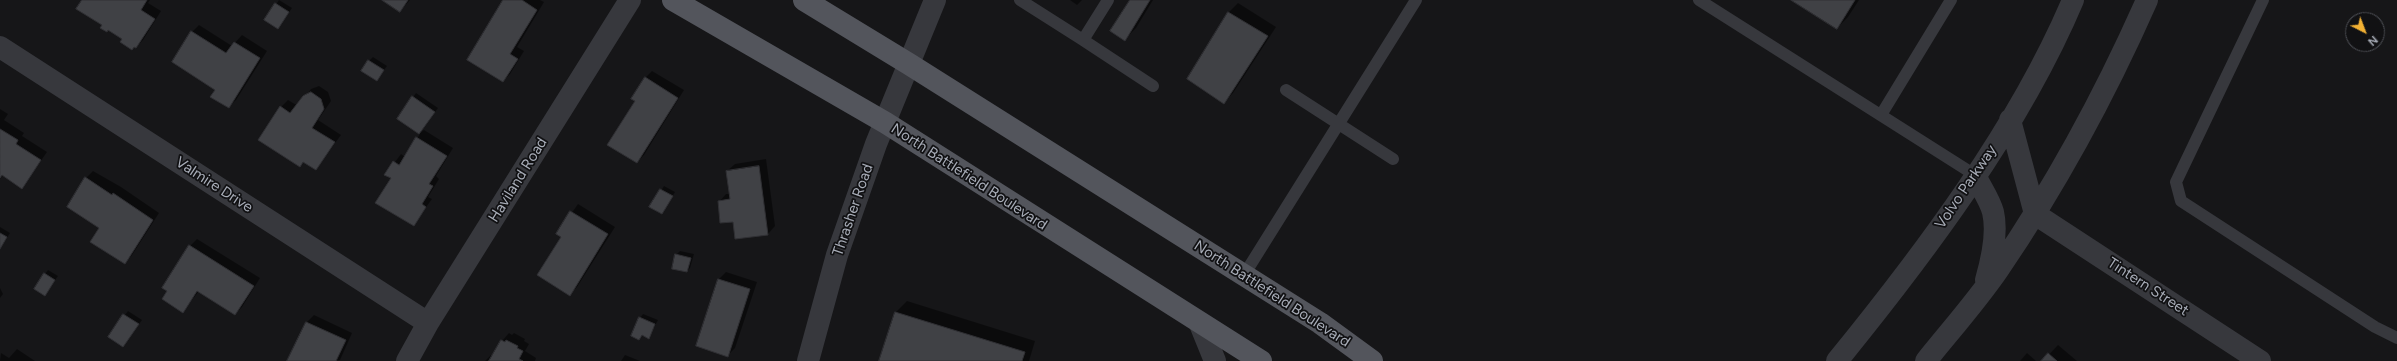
<!DOCTYPE html>
<style>
body{margin:0}
#map{position:relative;width:2397px;height:361px;overflow:hidden;background:#161618;font-family:Figtree,sans-serif}
canvas{display:block}
.north{position:absolute;left:2345px;top:12px;width:40px;height:40px;box-sizing:border-box;background:#111113;border:1px solid #4d4f55;border-radius:50%;rotate:138deg;font-size:11px;font-weight:700;line-height:16px;text-align:center;color:#a8adb8}
.north::after{content:'';display:block;margin:auto;width:14px;height:18px;background:#f2b134;clip-path:polygon(50% 0,100% 100%,50% 72%,0 100%)}
</style>
<div id="map">
<canvas width="2397" height="361"></canvas>
<div class="north">N</div>
</div>
<script>
const ctx = document.querySelector('canvas').getContext('2d');
ctx.lineJoin = 'round';
function fillPath(path, color) {
  ctx.fillStyle = color;
  ctx.fill(path, 'evenodd');
}
function stroke(path, color, width, dash) {
  ctx.strokeStyle = color;
  ctx.lineWidth = width;
  ctx.lineCap = dash ? 'butt' : 'round';
  ctx.setLineDash(dash || []);
  ctx.stroke(path);
}
function drawText(font, color, halo, rows, align = 'center') {
  ctx.font = font + ' Figtree,sans-serif';
  ctx.lineWidth = 3.5;
  ctx.setLineDash([]);
  ctx.textBaseline = 'middle';
  ctx.strokeStyle = halo;
  ctx.fillStyle = color;
  for (const [text, x, y, turn = 0] of rows) {
    ctx.save();
    ctx.translate(x, y);
    ctx.rotate((+turn || 0) * Math.PI / 180);
    ctx.textAlign = isNaN(turn) ? turn : align;
    if (halo) ctx.strokeText(text, 0, 0);
    ctx.fillText(text, 0, 0);
    ctx.restore();
  }
}
fillPath(new Path2D(`
 M 83,0 L 150,0 L 148,3 L 161,11 L 143,40 L 136,47 L 103,25 Z
 M 279,0 L 292,8 L 278,28 L 266,20 Z
 M 384,0 L 410,0 L 400,11 Z
 M 504,0 L 540,0 L 544,2 L 517,47 L 524,51 L 510,74 L 503,81 Z
 M 1070,0 L 1082,0 L 1077,5 Z
 M 1131,0 L 1153,0 L 1136,28 L 1125,39 Z
 M 1792,0 L 1859,0 L 1848,17 L 1837,28 Z
 M 1238,3 L 1276,27 L 1233,93 L 1224,102 L 1188,79 L 1229,12 Z
 M 199,25 L 232,46 L 242,35 L 267,51 L 236,100 L 228,107 L 216,89 L 192,32 Z
 M 373,57 L 387,66 L 376,80 L 369,61 Z
 M 652,71 L 684,90 L 644,155 L 637,162 L 636,101 L 645,78 Z
 M 319,86 L 328,92 L 331,101 L 318,120 L 341,135 L 316,169 L 304,161 L 300,166 L 281,107 L 288,100 L 298,106 L 311,89 Z
 M 416,93 L 438,108 L 420,133 L 424,130 L 453,148 L 436,176 L 439,179 L 428,197 L 432,199 L 413,225 L 392,178 L 386,174 L 401,154 L 405,157 L 420,134 L 398,119 Z
 M 0,109 L 8,114 L 4,120 L 24,133 L 22,136 L 47,152 L 22,188 L 3,175 L 0,179 Z
 M 766,159 L 775,226 L 768,234 L 736,238 L 734,220 L 719,202 L 726,194 L 730,194 L 727,171 L 735,164 Z
 M 93,171 L 121,187 L 159,213 L 132,255 L 125,263 L 101,227 L 86,178 Z
 M 664,186 L 675,192 L 662,213 L 651,207 Z
 M 578,204 L 615,227 L 577,287 L 570,294 L 562,236 L 557,234 Z
 M 0,227 L 10,233 L 0,249 Z
 M 197,239 L 260,278 L 242,307 L 235,314 L 199,291 L 183,311 L 190,246 Z
 M 680,251 L 694,254 L 690,268 L 687,271 L 676,255 Z
 M 48,270 L 58,276 L 45,294 L 45,274 Z
 M 726,272 L 757,282 L 735,348 L 728,355 L 697,346 L 719,279 Z
 M 0,288 L 3,294 L 0,298 Z
 M 907,301 L 1035,341 L 1029,361 L 880,361 L 896,312 Z
 M 128,311 L 142,320 L 123,346 L 109,337 Z
 M 643,314 L 658,320 L 649,337 L 643,335 L 639,339 L 640,318 Z
 M 314,315 L 352,333 L 340,360 L 289,361 L 307,322 Z
 M 509,333 L 512,335 L 514,333 L 525,339 L 524,341 L 529,344 L 525,351 L 536,358 L 535,361 L 485,361 L 491,355 L 493,356 L 502,341 Z
 M 2058,345 L 2077,361 L 2043,361 Z
 M 17,349 L 35,361 L 0,361 L 1,353 L 9,358 Z
 M 2027,353 L 2036,361 L 2020,361 Z
 M 625,355 L 640,361 L 621,361 Z`), '#0007');
const building = new Path2D(`
 M 82,0 L 147,0 L 141,10 L 155,19 L 136,48 L 134,47 L 132,50 L 120,42 L 122,39 L 108,30 L 107,32 L 100,28 L 102,25 L 76,9 Z
 M 382,0 L 408,0 L 400,12 Z
 M 503,0 L 522,0 L 537,10 L 510,54 L 518,59 L 503,82 L 467,60 Z
 M 1130,0 L 1150,0 L 1125,41 L 1110,31 Z
 M 1791,0 L 1855,0 L 1837,29 Z
 M 275,3 L 289,12 L 278,29 L 264,20 Z
 M 1228,12 L 1268,36 L 1224,104 L 1187,79 Z
 M 191,31 L 226,53 L 234,42 L 260,58 L 229,108 L 210,97 L 215,90 L 172,62 Z
 M 368,60 L 384,70 L 377,81 L 361,71 Z
 M 645,77 L 678,98 L 637,163 L 607,145 L 635,101 L 631,99 Z
 M 311,92 L 321,99 L 324,109 L 312,128 L 335,142 L 316,170 L 303,162 L 300,167 L 258,140 L 280,106 L 290,113 L 303,96 Z
 M 412,96 L 435,112 L 419,134 L 397,119 Z
 M 0,129 L 18,140 L 16,144 L 41,160 L 22,189 L 2,175 L 0,178 Z
 M 416,137 L 447,156 L 429,184 L 433,186 L 422,204 L 426,207 L 414,226 L 375,203 L 391,178 L 384,175 L 393,161 L 399,165 Z
 M 759,166 L 768,235 L 735,239 L 733,222 L 720,223 L 718,201 L 730,199 L 726,171 Z
 M 85,177 L 112,195 L 113,193 L 153,220 L 125,264 L 90,242 L 99,228 L 67,207 Z
 M 660,189 L 673,196 L 662,214 L 649,207 Z
 M 570,211 L 608,234 L 570,296 L 537,275 L 561,237 L 556,234 Z
 M 0,233 L 7,237 L 0,249 Z
 M 189,245 L 254,286 L 235,315 L 197,291 L 183,313 L 162,299 L 167,291 L 162,288 Z
 M 675,254 L 691,258 L 687,272 L 672,269 Z
 M 44,273 L 55,280 L 45,296 L 34,289 Z
 M 718,279 L 750,289 L 728,357 L 696,346 Z
 M 895,312 L 1025,352 L 1022,361 L 879,361 Z
 M 123,314 L 139,324 L 123,347 L 108,337 Z
 M 639,317 L 655,324 L 649,339 L 642,335 L 639,340 L 631,336 Z
 M 306,322 L 346,340 L 336,361 L 287,361 Z
 M 501,340 L 505,342 L 506,340 L 518,346 L 517,348 L 523,351 L 519,359 L 523,361 L 489,361 Z
 M 2048,353 L 2057,361 L 2041,361 Z`);
fillPath(building, '#404145');
stroke(building, '#303034', 1);
stroke(new Path2D(`
 M 1020,0 L 1083,40
 M 1108,0 L 1083,40 L 1153,86
 M 1699,0 L 1975,175
 M 2263,0 L 2176,182 L 2181,201 L 2375,327 L 2397,338
 M 1286,90 L 1393,159
 M 1881,115 L 1951,0
 M 1244,275 L 1416,0`), '#37383d', 12);
stroke(new Path2D(`
 M 0,47 L 428,323
 M 2010,120 L 2035,214 L 2260,361
 M 1975,175 C 1980,186 1990,200 1993,212 C 1998,233 1992,259 1986,280
 M 1200,324 L 1215,361
 M 407,361 L 428,323 L 630,0
 M 808,361 L 837,255 L 876,144 L 935,0
 M 1837,361 C 1924,254 2019,128 2073,0
 M 1926,361 C 1950,331 1976,302 1998,270 C 2056,185 2105,95 2147,0`), '#37383d', 22);
stroke(new Path2D(`
 M 673,0 L 886,123 L 1261,361
 M 804,0 L 909,64 L 1320,323 L 1372,361`), '#53555c', 22);
drawText('15px', '#a8adb8', '#111113', [
 ["North Battlefield Boulevard",969,177,33],
 ["Haviland Road",518,180,-58],
 ["Valmire Drive",214,185,33],
 ["Volvo Parkway",1966,187,-56],
 ["Thrasher Road",853,210,-71],
 ["Tintern Street",2148,287,33],
 ["North Battlefield Boulevard",1272,294,33]
]);
</script>
